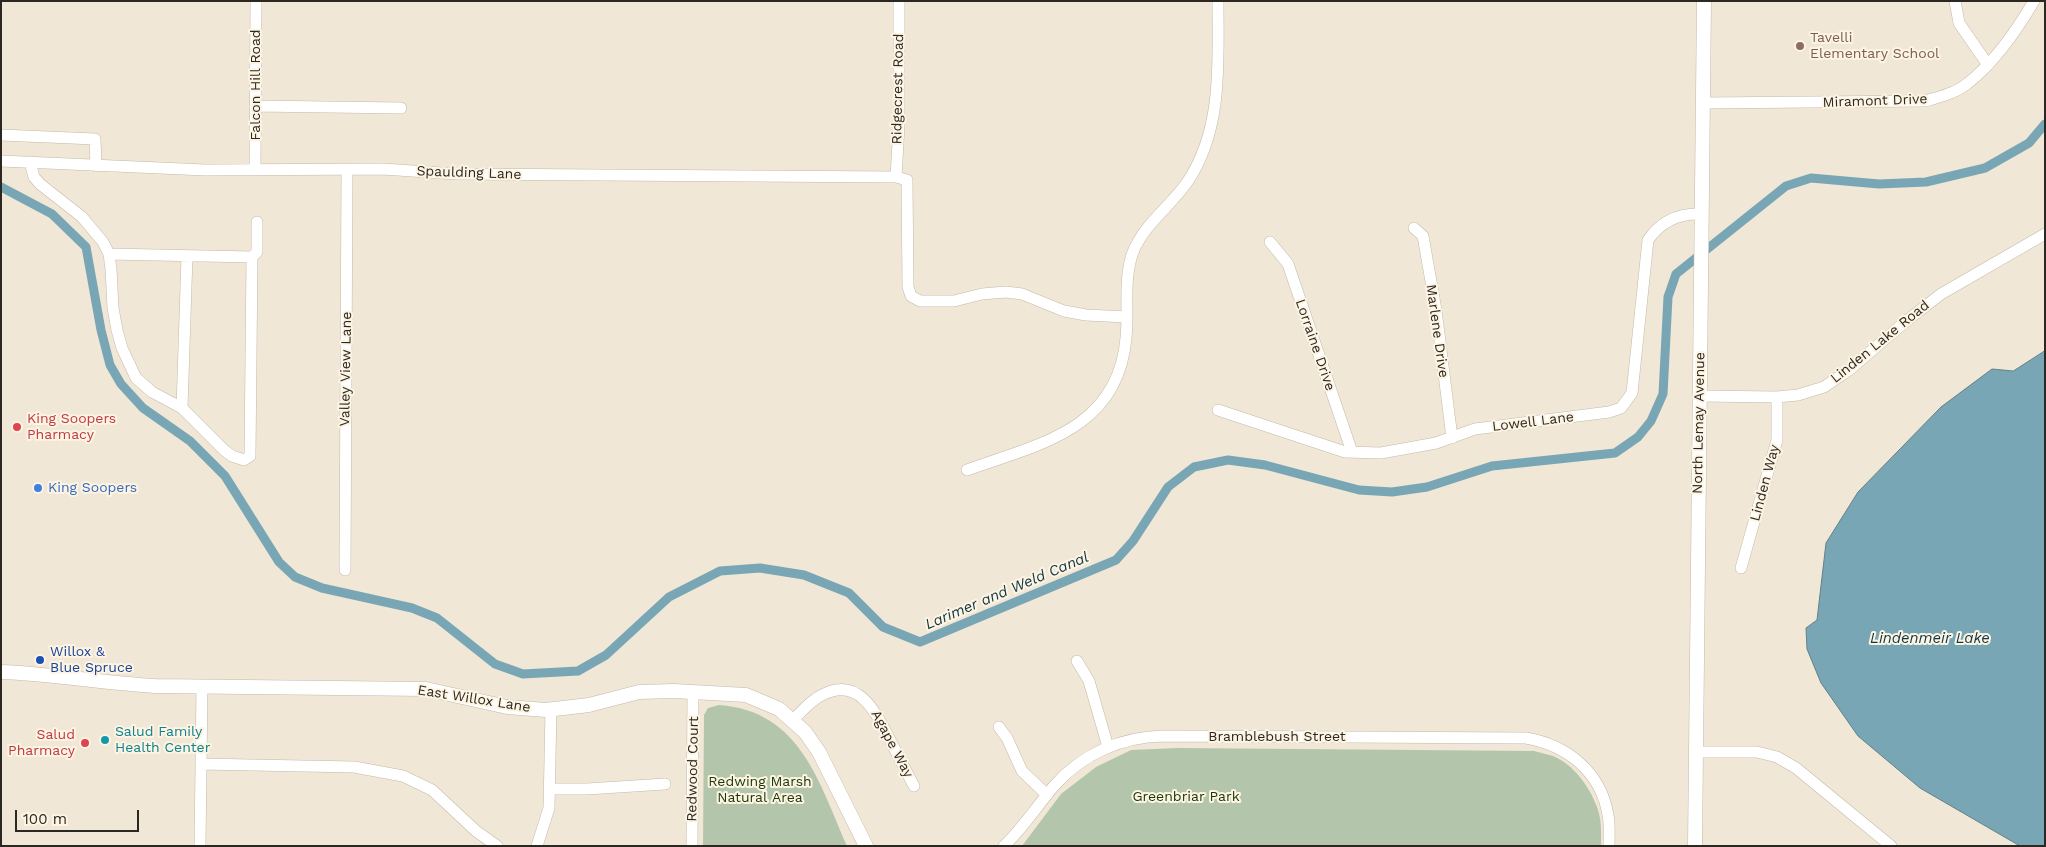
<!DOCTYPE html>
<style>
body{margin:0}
#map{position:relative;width:2046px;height:847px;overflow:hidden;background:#f0e7d6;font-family:"Work Sans",sans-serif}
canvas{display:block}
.frame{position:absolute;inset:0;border:2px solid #2b2821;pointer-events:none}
.scale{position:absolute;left:15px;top:810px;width:124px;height:22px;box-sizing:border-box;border:2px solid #2b2821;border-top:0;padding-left:6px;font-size:15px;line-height:18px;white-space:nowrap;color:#2b2821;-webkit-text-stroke:4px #fef4e3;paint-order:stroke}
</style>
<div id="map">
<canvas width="2046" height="847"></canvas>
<div class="frame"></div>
<div class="scale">100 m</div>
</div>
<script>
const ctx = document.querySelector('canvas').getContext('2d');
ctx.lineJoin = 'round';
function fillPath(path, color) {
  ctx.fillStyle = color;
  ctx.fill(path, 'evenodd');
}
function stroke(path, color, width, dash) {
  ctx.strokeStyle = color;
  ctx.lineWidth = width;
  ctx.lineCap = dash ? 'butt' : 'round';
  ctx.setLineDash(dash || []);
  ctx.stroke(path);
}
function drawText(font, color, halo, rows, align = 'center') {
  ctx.font = font + ' "Work Sans",sans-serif';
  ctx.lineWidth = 4;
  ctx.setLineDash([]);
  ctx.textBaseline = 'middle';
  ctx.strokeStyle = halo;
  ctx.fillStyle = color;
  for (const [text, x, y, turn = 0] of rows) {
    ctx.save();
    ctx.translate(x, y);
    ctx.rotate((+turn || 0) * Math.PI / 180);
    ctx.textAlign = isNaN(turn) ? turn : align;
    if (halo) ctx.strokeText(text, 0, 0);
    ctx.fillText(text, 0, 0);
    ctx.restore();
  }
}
fillPath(new Path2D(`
 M 719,705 C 801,711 819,783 847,846 L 703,846 L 704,715 L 708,708 Z
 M 1178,748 L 1534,751 C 1540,753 1547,754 1553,756 C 1573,764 1590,787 1597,807 C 1602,820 1601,833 1601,846 L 1022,846 L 1061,794 L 1096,767 L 1131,750 Z`), '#b3c6ab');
const water = new Path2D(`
 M 2045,351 L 2045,846 L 2020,846 L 1920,788 L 1858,736 L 1821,683 L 1807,649 L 1806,628 L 1817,620 L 1826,543 L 1858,492 L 1941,407 L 1992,369 L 2013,371 Z`);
fillPath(water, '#79a6b5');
stroke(water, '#628089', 1);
stroke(new Path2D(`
 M 1,187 L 52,214 L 86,247 L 101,330 L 110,365 L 121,384 L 143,408 L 190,441 L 225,476 L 279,562 L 295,577 L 322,588 L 412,608 L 437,618 L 495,664 L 523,674 L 578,671 L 606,655 L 669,597 L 720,571 L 760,568 L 804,575 L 849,593 L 883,627 L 920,642 L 1116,560 L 1133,541 L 1168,487 L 1194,467 L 1228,460 L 1265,465 L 1359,490 L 1392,492 L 1427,487 L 1492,466 L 1615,453 L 1638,437 L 1651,421 L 1663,394 L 1668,297 L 1676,274 L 1786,186 L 1811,178 L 1879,184 L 1926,182 L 1985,168 L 2029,143 L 2045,124`), '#79a6b5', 9);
const minor = new Path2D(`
 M 1955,1 L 1959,23 L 1988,65
 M 1703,103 L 1925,101 C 1940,97 1956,93 1968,83 C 1995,62 2017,30 2034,1
 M 255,106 L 401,108
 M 1,135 L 95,139 L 96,166
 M 1,161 L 205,170 L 383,169 L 456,174 L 896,177 L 907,180 L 908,287 L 911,296 L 920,301 L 954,301 L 982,294 L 1006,292 L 1022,294 L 1064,311 L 1086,315 L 1127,317
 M 30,162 L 34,177 L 40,184 L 82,217 L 103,242 L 109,254 L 111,269 L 113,308 L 117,330 L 122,348 L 136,378 L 152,392 L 182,408 L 224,450 L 232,456 L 244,460 L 250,456 L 252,257
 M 255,169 L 256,1
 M 896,177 L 899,125 L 899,1
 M 1414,228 L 1423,236 L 1436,310 L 1452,438
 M 1270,242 L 1288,264 L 1352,452
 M 109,254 L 252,257
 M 252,257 L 257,252 L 257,222
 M 1700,396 L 1777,397 L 1798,395 L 1824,387 L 1849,370 L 1905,322 L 1941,294 L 2045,234
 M 182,408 L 187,256
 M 1218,410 L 1345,452 L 1381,453 L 1436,443 L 1475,429 L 1609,412 L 1621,408 L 1632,393 L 1648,240 C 1661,221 1678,213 1701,214
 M 967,470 C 1039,444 1118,430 1126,338 C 1129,310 1123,279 1133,252 C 1145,223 1171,206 1188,181 C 1223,128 1218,62 1218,1
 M 1741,568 L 1777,440 L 1777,397
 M 345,570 L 347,169
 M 1077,661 L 1089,681 L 1108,747
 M 793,720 C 802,711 811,700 822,695 C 860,675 877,715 891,742 C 899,757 906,771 914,786
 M 999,727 L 1007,738 L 1022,771 L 1047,795
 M 1696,752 L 1757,752 L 1777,757 L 1796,768 L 1891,846
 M 201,764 L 354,767 L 403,776 L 432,790 L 476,831 L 497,846
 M 550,789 L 587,789 L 665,784
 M 200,846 L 202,686
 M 537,846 L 549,808 L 551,710
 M 692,846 L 693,692
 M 1004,846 C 1023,828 1037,806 1054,786 C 1082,754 1121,737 1163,736 L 1526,738 C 1567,745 1601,772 1608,815 C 1610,825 1609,835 1609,846`);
const major = new Path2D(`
 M 1,672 C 53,674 104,683 155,686 L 426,689 L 507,707 L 546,710 L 589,705 L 639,692 L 674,691 L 746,695 L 779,709 L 805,732 L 819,752 L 866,846
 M 1695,846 L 1704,1`);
stroke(minor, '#c2b9a9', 12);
stroke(major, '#c2b9a9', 15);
stroke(minor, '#fff', 11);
stroke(major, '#fff', 14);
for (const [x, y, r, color] of [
 [1800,46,5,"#8d6e63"],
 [17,427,5,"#e0444e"],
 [38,488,5,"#3f7fe0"],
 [40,660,5,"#1a4fb4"],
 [105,740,5,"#0f9aa8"],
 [85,743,5,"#e0444e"]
]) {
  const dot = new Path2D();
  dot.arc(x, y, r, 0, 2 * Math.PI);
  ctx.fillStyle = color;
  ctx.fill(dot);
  stroke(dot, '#fef4e3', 2);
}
drawText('14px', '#785e54', '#fef4e3', [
 ["Tavelli",1810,38],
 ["Elementary School",1810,54]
], 'left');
drawText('14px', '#2b2821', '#fef4e3', [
 ["Falcon Hill Road",256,85,-90],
 ["Ridgecrest Road",898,89,-89],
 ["Miramont Drive",1875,101,-2],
 ["Spaulding Lane",469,173,2],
 ["Marlene Drive",1437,331,82],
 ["Linden Lake Road",1880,342,-39],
 ["Lorraine Drive",1315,345,71],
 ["Valley View Lane",346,369,-89],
 ["Lowell Lane",1533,422,-7],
 ["North Lemay Avenue",1699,423,-89],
 ["Linden Way",1765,483,-75],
 ["East Willox Lane",474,699,9],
 ["Bramblebush Street",1277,737],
 ["Agape Way",892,744,62],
 ["Redwood Court",693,769,-89]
]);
drawText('14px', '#be3a42', '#fef4e3', [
 ["King Soopers",27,419],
 ["Pharmacy",27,435],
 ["Salud",75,735,"right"],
 ["Pharmacy",75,751,"right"]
], 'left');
drawText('14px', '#366cbe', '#fef4e3', [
 ["King Soopers",48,488]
], 'left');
drawText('14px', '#164399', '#fef4e3', [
 ["Willox &",50,652],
 ["Blue Spruce",50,668]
], 'left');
drawText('14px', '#0d838f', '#fef4e3', [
 ["Salud Family",115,732],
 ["Health Center",115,748]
], 'left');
drawText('14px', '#193806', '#fef4e3', [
 ["Redwing Marsh",760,782],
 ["Natural Area",760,798],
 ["Greenbriar Park",1186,797]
]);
drawText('italic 15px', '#0d3744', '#fef4e3', [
 ["Larimer and Weld Canal",1007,591,-23],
 ["Lindenmeir Lake",1930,639]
]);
</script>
